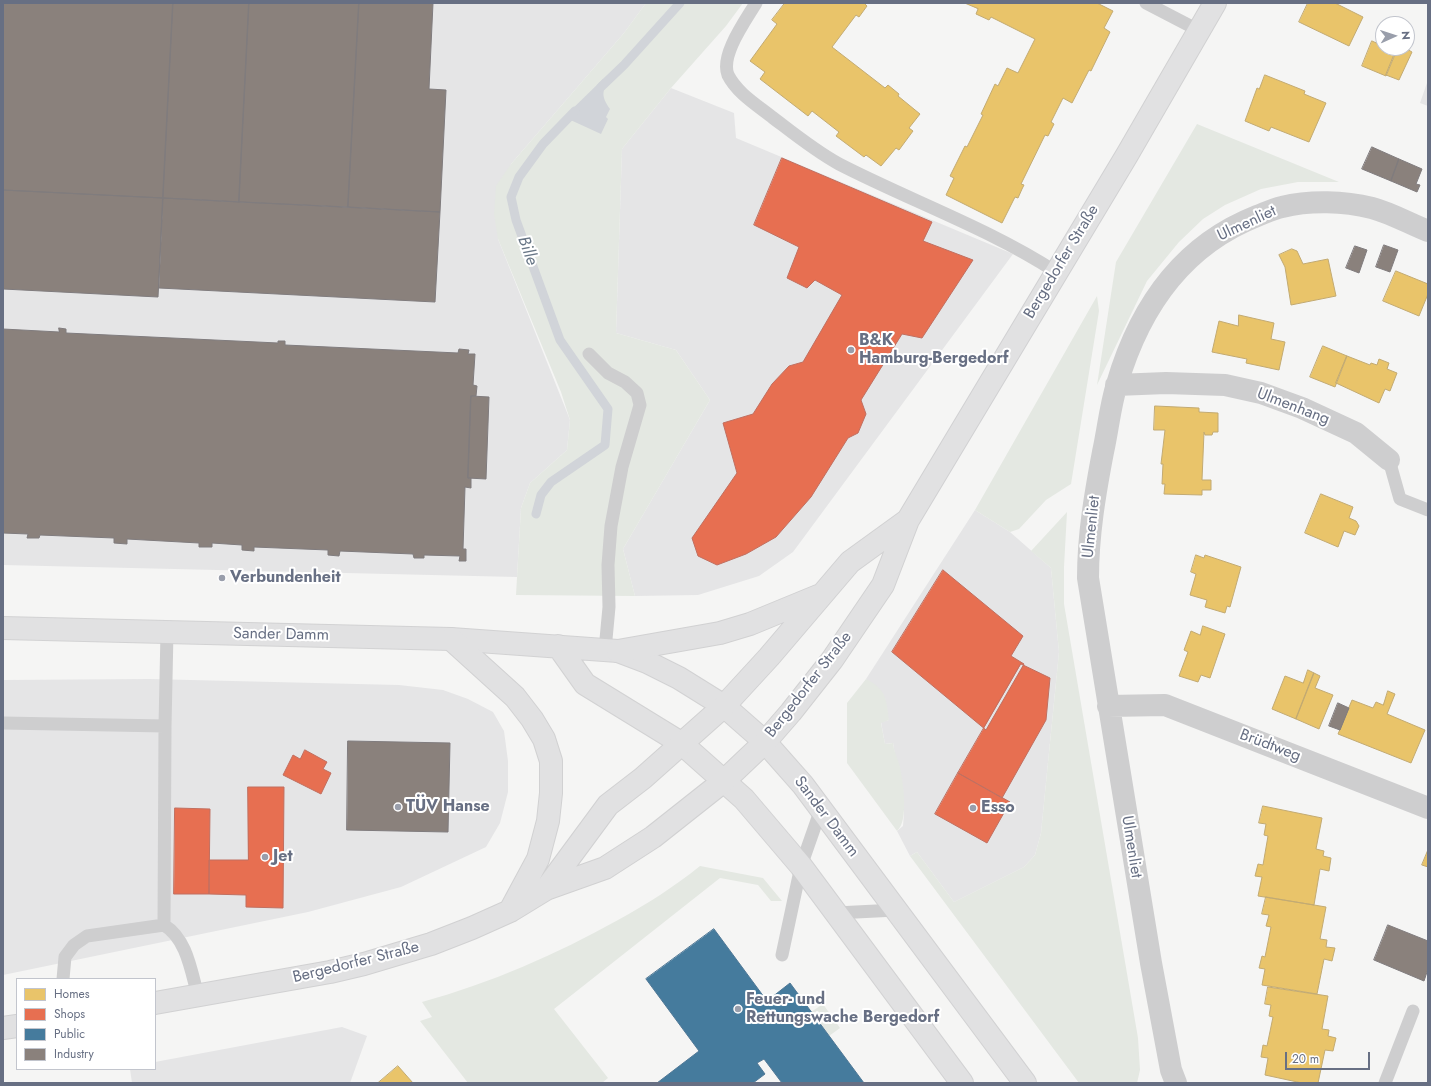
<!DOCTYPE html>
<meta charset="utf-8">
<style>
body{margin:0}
#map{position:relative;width:1431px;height:1086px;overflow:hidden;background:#f5f5f4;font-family:Jost,sans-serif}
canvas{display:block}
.frame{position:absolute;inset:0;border:4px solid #676f83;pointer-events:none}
.legend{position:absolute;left:16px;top:978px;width:140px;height:92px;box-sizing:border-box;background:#fff;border:1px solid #c2c5cd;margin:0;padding:5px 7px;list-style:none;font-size:12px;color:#676f83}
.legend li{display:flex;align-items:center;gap:8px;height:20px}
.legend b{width:20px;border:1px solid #c2c5cd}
.north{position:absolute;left:1375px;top:16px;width:40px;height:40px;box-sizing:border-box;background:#fff;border:1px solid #c2c5cd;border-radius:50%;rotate:87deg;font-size:11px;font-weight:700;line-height:16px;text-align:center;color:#676f83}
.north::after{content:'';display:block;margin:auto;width:14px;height:18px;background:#999eab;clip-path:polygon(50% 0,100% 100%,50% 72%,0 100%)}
.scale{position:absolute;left:1285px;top:1052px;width:85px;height:18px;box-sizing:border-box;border:2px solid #676f83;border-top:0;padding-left:5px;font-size:12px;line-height:14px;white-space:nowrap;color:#676f83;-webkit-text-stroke:3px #fff;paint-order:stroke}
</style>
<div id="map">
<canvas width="1431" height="1086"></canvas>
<div class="frame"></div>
<ul class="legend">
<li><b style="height:11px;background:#e9c46a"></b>Homes</li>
<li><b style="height:11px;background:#e76f51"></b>Shops</li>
<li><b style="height:11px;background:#457b9d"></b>Public</li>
<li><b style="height:11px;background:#8a817c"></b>Industry</li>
</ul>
<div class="north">N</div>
<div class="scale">20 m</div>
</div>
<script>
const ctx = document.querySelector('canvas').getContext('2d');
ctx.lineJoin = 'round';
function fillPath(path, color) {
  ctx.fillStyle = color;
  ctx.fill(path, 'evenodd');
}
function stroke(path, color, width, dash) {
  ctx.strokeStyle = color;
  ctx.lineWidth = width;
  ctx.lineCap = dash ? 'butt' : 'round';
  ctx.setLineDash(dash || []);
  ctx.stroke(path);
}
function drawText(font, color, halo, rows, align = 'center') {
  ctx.font = font + ' Jost,sans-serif';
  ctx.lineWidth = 4;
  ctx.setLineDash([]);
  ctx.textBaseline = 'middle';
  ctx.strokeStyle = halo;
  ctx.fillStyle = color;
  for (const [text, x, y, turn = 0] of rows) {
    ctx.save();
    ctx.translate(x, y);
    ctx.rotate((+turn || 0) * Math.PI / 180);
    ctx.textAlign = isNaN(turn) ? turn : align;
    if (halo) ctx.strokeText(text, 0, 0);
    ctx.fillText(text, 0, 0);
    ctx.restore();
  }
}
fillPath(new Path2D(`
 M 3,3 L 646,3 L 624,33 L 511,164 L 498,239 L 570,420 L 567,450 L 530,483 L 521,508 L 517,577 L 3,565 Z
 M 1428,80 L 1428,106 L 1420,103 Z
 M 671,88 L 734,113 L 736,138 L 1013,254 L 793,552 L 759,576 L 698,595 L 635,596 L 623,549 L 710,400 L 676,350 L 616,333 L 622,149 Z
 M 975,510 L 1010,532 L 1051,568 L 1059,652 L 1041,833 L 1035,855 L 1024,867 L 954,902 L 917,852 L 910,856 L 897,831 L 903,826 L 904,813 L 899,766 L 895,756 L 893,743 L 885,744 L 881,722 L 889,720 L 866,679 Z
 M 149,679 L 399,685 L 443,690 L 468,699 L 493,712 L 504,731 L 508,761 L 508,792 L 500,823 L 486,847 L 401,887 L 308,912 L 3,975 L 3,680 Z
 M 342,1027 L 367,1036 L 350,1083 L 132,1083 L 130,1069 L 155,1069 L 155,1062 Z`), '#e5e5e6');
fillPath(new Path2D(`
 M 646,3 L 743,3 L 726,26 L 671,88 L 622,149 L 616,333 L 676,350 L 710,400 L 623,549 L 635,596 L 516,595 L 521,508 L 530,483 L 567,450 L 570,420 L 561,392 L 498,239 L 494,213 L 496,186 L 511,164 L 624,33 Z
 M 1197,124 L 1339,182 L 1298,182 L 1261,189 L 1225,205 L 1203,219 L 1179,242 L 1147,281 L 1097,385 L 1116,262 Z
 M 1097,296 L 1099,311 L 1071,484 L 1046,500 L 1019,529 L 1010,532 L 975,510 Z
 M 1067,512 L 1064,567 L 1064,604 L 1138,1038 L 1140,1070 L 1137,1083 L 1079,1083 L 910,856 L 917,852 L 954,902 L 1024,867 L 1035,855 L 1041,833 L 1059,652 L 1051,568 L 1031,551 Z
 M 866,679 C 887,690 886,699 889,720 L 881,723 L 885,744 L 893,743 C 894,752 898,759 900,767 C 903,782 909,821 897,831 L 847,763 L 847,703 Z
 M 700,866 L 763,878 L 782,901 L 771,901 L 758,885 L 720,878 L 554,1009 L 608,1078 L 602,1083 L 468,1083 L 420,1021 L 432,1017 L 422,1002 C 491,983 555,955 618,920 C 647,904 674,887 700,866 Z
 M 823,1004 L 840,1028 L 829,1036 L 811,1012 Z`), '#e4e8e2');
fillPath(new Path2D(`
 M 603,79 L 609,79 C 602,92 601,96 610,109 L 606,117 L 608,119 L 601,134 L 564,117 Z`), '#d1d4d9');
const homes = new Path2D(`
 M 785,3 L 864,3 L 867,6 L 859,17 L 856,15 L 832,47 L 885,88 L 888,85 L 899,94 L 898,96 L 920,114 L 909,128 L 913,131 L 899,150 L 896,148 L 881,166 L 866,155 L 864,157 L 836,136 L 839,132 L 812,111 L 808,116 L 760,79 L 765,72 L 750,61 L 777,24 L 772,20 Z
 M 965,3 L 1097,3 L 1113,11 L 1104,28 L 1110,32 L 1091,71 L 1089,70 L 1072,103 L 1063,98 L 1051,122 L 1054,124 L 1048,136 L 1045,135 L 1021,184 L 1024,185 L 1022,189 L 1018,198 L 1015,197 L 1002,223 L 946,195 L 954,178 L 950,176 L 965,146 L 967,147 L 983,115 L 981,114 L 995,84 L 998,86 L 1007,68 L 1018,73 L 1035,39 L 991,17 L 989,20 L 976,14 L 978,9 Z
 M 1308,3 L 1335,3 L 1363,17 L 1349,46 L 1299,22 Z
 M 1372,41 L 1383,46 L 1383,48 L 1396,52 L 1386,76 L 1362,66 Z
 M 1397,48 L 1405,48 L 1412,52 L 1399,80 L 1386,75 Z
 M 1265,75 L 1305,91 L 1304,94 L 1326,103 L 1309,142 L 1271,127 L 1269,131 L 1245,121 L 1257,88 L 1259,89 Z
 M 1292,249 L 1297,251 L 1303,264 L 1328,259 L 1336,296 L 1291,305 L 1285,267 L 1279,255 Z
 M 1396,271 L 1428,284 L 1428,294 L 1419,316 L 1383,301 Z
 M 1239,315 L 1274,323 L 1271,339 L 1285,342 L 1279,370 L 1246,363 L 1247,359 L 1212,352 L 1219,321 L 1238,326 Z
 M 1323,346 L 1347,356 L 1335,387 L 1310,377 Z
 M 1347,356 L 1370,365 L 1371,363 L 1377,365 L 1379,359 L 1389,363 L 1387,369 L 1397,373 L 1390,391 L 1385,389 L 1379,403 L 1336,383 Z
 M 1155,406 L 1199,408 L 1199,412 L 1218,413 L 1218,432 L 1213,432 L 1212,435 L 1205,435 L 1204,432 L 1202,480 L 1211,480 L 1211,490 L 1202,490 L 1202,495 L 1164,494 L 1165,484 L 1162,484 L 1163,464 L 1161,464 L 1165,430 L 1154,430 Z
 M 1321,494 L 1353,507 L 1349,518 L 1356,521 L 1359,526 L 1355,535 L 1344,531 L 1338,547 L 1305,533 Z
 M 1196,555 L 1204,558 L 1205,555 L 1241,567 L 1230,607 L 1227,606 L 1225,613 L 1205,607 L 1207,600 L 1190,595 L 1196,574 L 1191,572 Z
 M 1203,626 L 1225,634 L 1210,678 L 1201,675 L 1198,682 L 1179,676 L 1188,652 L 1184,650 L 1191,631 L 1200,635 Z
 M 1308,670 L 1314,673 L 1296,719 L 1272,709 L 1285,676 L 1303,683 Z
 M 1314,673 L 1320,676 L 1315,688 L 1333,695 L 1319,729 L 1296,719 Z
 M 1388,691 L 1395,694 L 1387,714 L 1425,730 L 1411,763 L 1338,734 L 1352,700 L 1373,708 L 1376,702 L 1383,705 Z
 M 1263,806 L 1322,818 L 1316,849 L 1324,851 L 1323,856 L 1331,858 L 1329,871 L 1320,869 L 1314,905 L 1258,896 L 1262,877 L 1255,876 L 1258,864 L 1263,865 L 1268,836 L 1264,835 L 1266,824 L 1259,823 Z
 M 1428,850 L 1428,867 L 1422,865 Z
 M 1266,897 L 1326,907 L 1320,939 L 1327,940 L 1326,947 L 1335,948 L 1332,961 L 1324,959 L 1317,994 L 1262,985 L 1265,969 L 1259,968 L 1262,956 L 1265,957 L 1271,927 L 1266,926 L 1269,915 L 1262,914 Z
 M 1268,987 L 1328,996 L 1322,1029 L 1329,1030 L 1328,1036 L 1336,1038 L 1333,1051 L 1325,1050 L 1318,1083 L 1302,1083 L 1265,1075 L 1268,1058 L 1261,1057 L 1263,1045 L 1267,1046 L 1273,1017 L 1269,1016 L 1271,1005 L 1265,1004 Z
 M 398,1066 L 413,1083 L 378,1083 Z`);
fillPath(homes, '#e9c46a');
stroke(homes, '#c2aa72', 1);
const shops = new Path2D(`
 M 782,158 L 932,222 L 923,241 L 973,260 L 922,338 L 902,334 L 861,400 L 866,414 L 858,433 L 848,438 L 811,497 L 776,537 L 746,554 L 717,565 L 698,556 L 692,538 L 737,473 L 723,423 L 753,414 L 772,384 L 789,366 L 803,362 L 842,295 L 815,280 L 807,288 L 787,278 L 799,247 L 754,225 Z
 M 943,570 L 1023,636 L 1011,656 L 1024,664 L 986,730 L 892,652 Z
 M 1021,664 L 1050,678 L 1046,720 L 1002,798 L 958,773 Z
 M 305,750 L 327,762 L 323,769 L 331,773 L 321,794 L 283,775 L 293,755 L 300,759 Z
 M 958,773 L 1010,802 L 987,843 L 935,814 Z
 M 248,787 L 284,787 L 283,908 L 246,907 L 246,895 L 209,894 L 209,860 L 248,860 Z
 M 175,808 L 210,809 L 209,894 L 174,894 Z`);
fillPath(shops, '#e76f51');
stroke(shops, '#c16f60', 1);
const public = new Path2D(`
 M 714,929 L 767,1001 L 790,983 L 864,1083 L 782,1083 L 764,1059 L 757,1063 L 765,1074 L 753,1083 L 657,1083 L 699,1051 L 646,979 Z`);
fillPath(public, '#457b9d');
stroke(public, '#4f7795', 1);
const industry = new Path2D(`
 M 3,3 L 173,3 L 163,198 L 3,190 Z
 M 173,3 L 249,3 L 239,202 L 163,198 Z
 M 249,3 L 359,3 L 348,207 L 239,202 Z
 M 359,3 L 433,3 L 429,89 L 446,90 L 440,212 L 348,207 Z
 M 1372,147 L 1399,159 L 1391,181 L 1362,169 Z
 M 1399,159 L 1422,169 L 1416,184 L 1420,185 L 1417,192 L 1391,181 Z
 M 3,190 L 163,198 L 158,297 L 3,289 Z
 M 163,198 L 440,212 L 435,302 L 159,288 Z
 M 1384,245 L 1398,250 L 1390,272 L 1376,267 Z
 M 1355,246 L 1367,250 L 1359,273 L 1346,268 Z
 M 59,328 L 66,329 L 66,333 L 278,343 L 278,341 L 285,341 L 285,345 L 458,353 L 459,349 L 469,350 L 468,354 L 475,354 L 473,385 L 477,386 L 476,396 L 471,396 L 468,478 L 471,478 L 471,488 L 465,487 L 463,549 L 466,549 L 466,561 L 459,561 L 460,556 L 424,555 L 424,558 L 414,558 L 413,554 L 340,551 L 339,556 L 328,555 L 328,550 L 254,547 L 254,551 L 242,550 L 242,545 L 212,543 L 212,547 L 199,547 L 199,543 L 127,539 L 127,544 L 114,543 L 114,538 L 40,535 L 39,538 L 27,538 L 28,534 L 3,533 L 3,329 L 59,332 Z
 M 471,396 L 489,397 L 486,479 L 468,478 Z
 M 1338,703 L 1349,708 L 1340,730 L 1329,726 Z
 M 348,741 L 450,743 L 448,832 L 347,830 Z
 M 1388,925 L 1428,941 L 1428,969 L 1424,981 L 1374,960 Z`);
fillPath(industry, '#8a817c');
stroke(industry, '#807c7e', 1);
stroke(new Path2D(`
 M 601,87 L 624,65 L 680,3
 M 536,514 L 541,495 L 551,482 L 605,445 L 608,409 L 560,340 L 516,220 L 511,197 L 519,177 L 543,144 L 575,111`), '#d1d4d9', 9);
const secondary = new Path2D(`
 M 3,628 L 451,639 L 618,651 L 647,662 L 679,678 L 724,706 L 765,742 L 803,785 L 1025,1083
 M 558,646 L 585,684 L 681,743 L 744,799 L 801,866 L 962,1083`);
const primary = new Path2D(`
 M 451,639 L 515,697 L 532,719 L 544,739 L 551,761 L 551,793 L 548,821 L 538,859 L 510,911
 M 618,651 L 720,633 L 750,624 L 818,596
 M 546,889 L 608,805 L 643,778 L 724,706 L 769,657 L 850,562 L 908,520
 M 155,1003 L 330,972 L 364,964 L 431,944 L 472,928 L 510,911 L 546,889 L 605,868 L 653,837 L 725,780 L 765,742 L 791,712 L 832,660 L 883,585 L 908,520 L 1127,155 L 1215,3
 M 3,1028 L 17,1026`);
stroke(secondary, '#d2d2d3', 24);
stroke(primary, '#d1d1d2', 24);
stroke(new Path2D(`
 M 756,3 C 746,20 720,55 728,75 C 737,93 757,105 772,117 C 793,133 815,151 839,164 C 911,201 988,228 1056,272
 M 1146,3 L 1198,30
 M 589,354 L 608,373 L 625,382 L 637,393 L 640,405 L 622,467 L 611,526 L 608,565 L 609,607 L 605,650
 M 1389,460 L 1400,499 L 1428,510
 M 3,723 L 165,726 L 164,925 C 187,939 191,971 198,996
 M 165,726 L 167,632
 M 836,913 L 896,910
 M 782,955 L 801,866 L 821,809
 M 63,979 L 65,957 L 74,945 L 87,936 L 164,925
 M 1385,1083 L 1413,1011`), '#cececf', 13);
stroke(new Path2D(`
 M 1116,385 L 1166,383 L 1225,385 L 1261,393 L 1302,408 L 1356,433 L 1389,460
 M 1108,706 L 1165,705 L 1428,808
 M 1176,1083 L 1171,1070 L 1151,963 L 1088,578 C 1088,535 1095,494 1103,452 C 1108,430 1110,406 1117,384 C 1139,309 1181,246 1257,216 C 1265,213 1273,209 1282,207 C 1310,200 1344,201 1372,208 C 1391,213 1410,224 1428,231`), '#cececf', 22);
stroke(secondary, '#e1e1e2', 22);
stroke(primary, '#e1e1e2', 22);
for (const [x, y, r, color] of [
 [851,350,4,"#999eab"],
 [222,578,4,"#999eab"],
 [398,807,4,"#999eab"],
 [973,808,4,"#999eab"],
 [265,857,4,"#999eab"],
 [738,1009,4,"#999eab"]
]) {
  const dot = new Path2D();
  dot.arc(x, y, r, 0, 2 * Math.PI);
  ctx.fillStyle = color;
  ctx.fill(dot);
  stroke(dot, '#fff', 1.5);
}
drawText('16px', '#676f83', '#fff', [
 ["Ulmenliet",1247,224,-25],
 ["Bergedorfer Straße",1062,262,-59],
 ["Ulmenhang",1293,407,21],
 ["Ulmenliet",1092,527,-84],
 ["Sander Damm",281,635,1],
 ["Bergedorfer Straße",809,685,-52],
 ["Brüdtweg",1270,746,21],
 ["Sander Damm",826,817,53],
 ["Ulmenliet",1131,847,81],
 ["Bergedorfer Straße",356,963,-14]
]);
drawText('bold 16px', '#676f83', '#fff', [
 ["B&K",859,341],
 ["Hamburg-Bergedorf",859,359],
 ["Verbundenheit",230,578],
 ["TÜV Hanse",406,807],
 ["Esso",981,808],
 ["Jet",273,857],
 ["Feuer- und",746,1000],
 ["Rettungswache Bergedorf",746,1018]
], 'left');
drawText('italic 17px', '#687686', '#fff', [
 ["Bille",527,251,70]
]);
</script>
